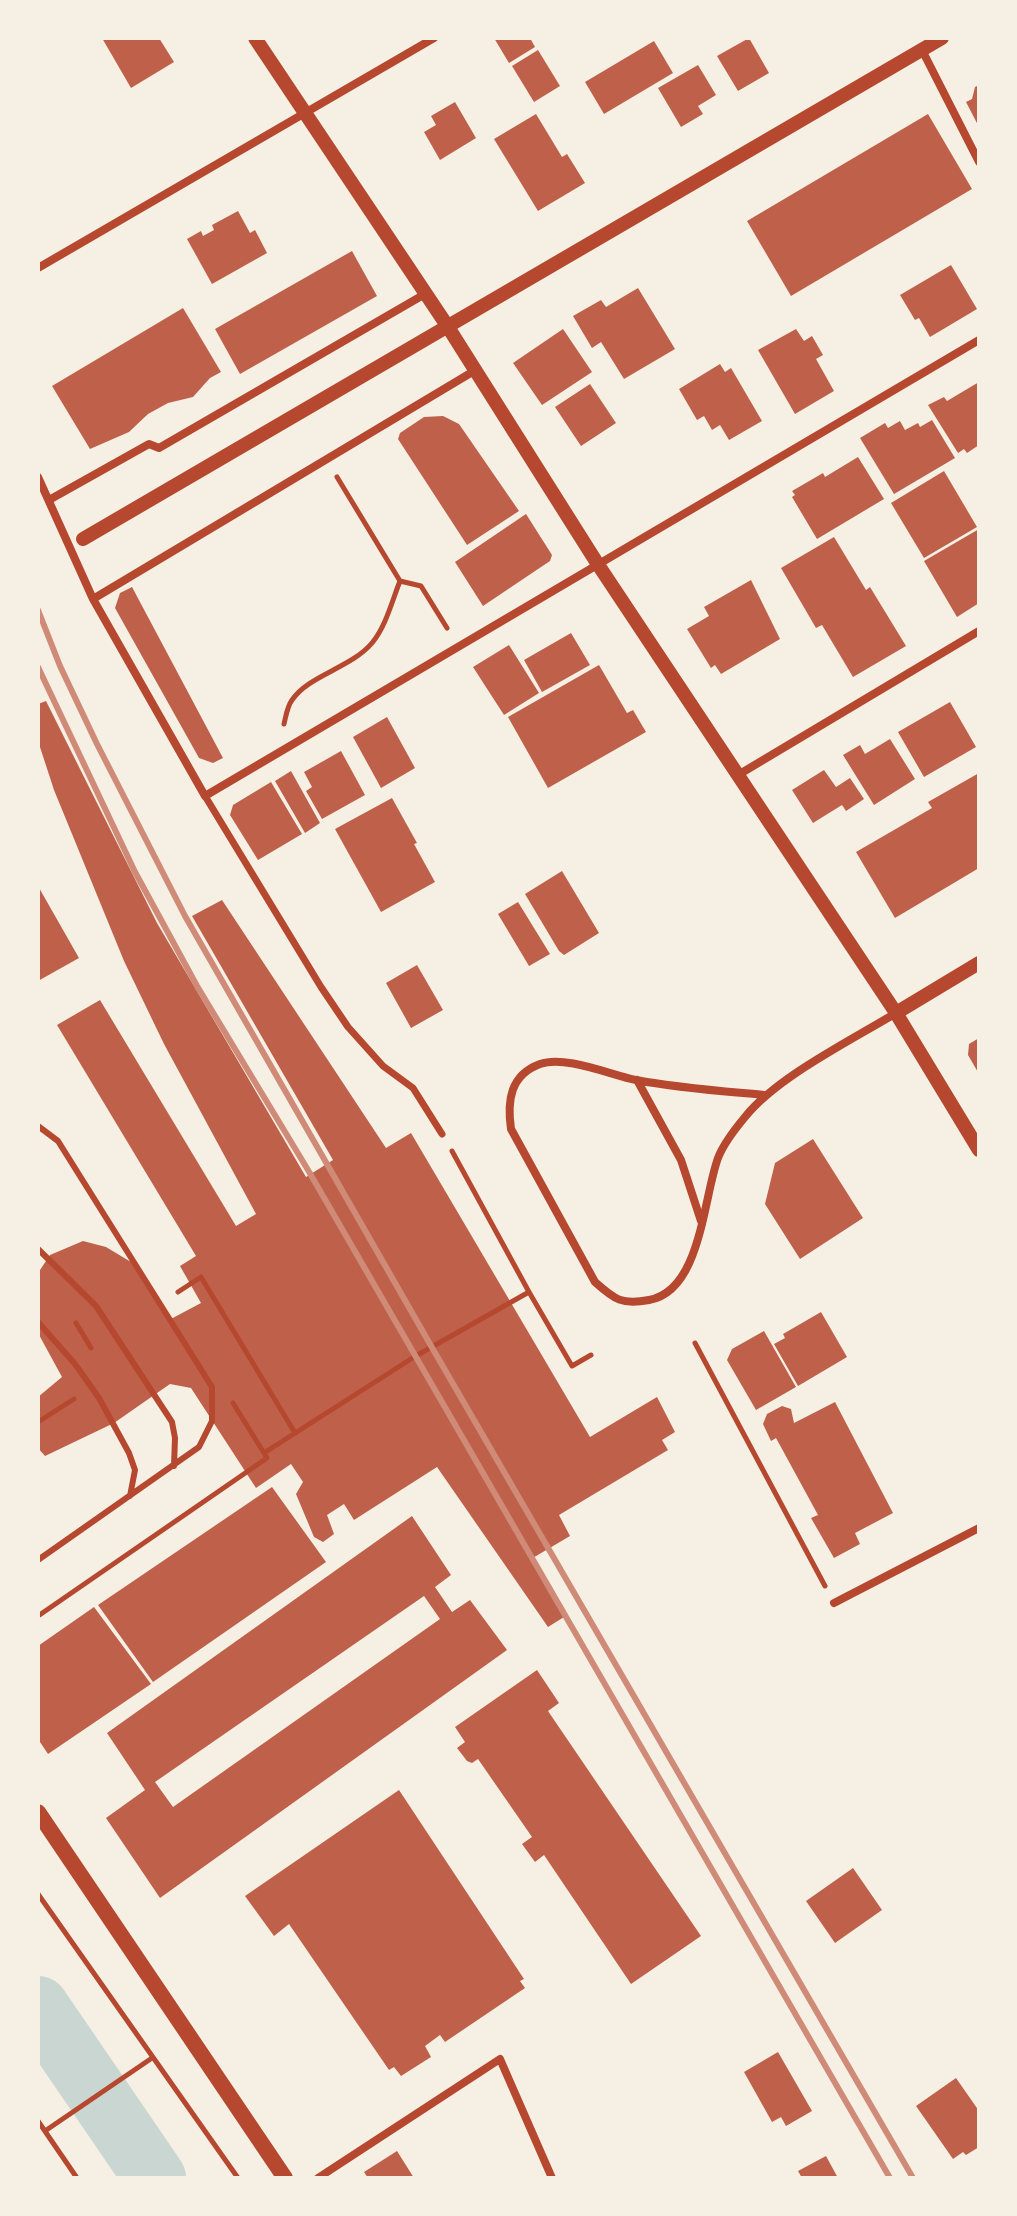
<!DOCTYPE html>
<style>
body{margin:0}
#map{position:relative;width:1017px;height:2216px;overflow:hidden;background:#f6efe4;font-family:Raleway,sans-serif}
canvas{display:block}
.frame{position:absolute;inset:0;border:40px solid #f6efe4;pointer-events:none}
</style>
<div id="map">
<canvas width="1017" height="2216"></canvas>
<div class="frame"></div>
</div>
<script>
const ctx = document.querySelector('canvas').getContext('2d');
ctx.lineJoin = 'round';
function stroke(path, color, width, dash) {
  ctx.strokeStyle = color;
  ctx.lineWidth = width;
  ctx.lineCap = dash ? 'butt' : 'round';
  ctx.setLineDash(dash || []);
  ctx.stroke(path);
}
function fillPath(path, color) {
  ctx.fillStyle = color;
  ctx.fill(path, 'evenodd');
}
stroke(new Path2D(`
 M 38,2007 L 155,2178`), '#c9d6d2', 62);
fillPath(new Path2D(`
 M 102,38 L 159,38 L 174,62 L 131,88 Z
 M 494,38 L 530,38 L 535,47 L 509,63 Z
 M 749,38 L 769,73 L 738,91 L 717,56 Z
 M 654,41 L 673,73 L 604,114 L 585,82 Z
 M 538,50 L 560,86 L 534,102 L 512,66 Z
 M 698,65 L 716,95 L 698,106 L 703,114 L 681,127 L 658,88 Z
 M 979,85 L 979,127 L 966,102 L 972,99 L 975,87 Z
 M 455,102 L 476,138 L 440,160 L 424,132 L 436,125 L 431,116 Z
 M 536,114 L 562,157 L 567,154 L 585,183 L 538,211 L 494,139 Z
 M 928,114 L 972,189 L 791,296 L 747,221 Z
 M 238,211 L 250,233 L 255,230 L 267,253 L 212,284 L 187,239 L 201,231 L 203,236 L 214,230 L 212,225 Z
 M 352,251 L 377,296 L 240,374 L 215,329 Z
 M 951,265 L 977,309 L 930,337 L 919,318 L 915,320 L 900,295 Z
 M 638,288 L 675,349 L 624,379 L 601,342 L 592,348 L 573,316 L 601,300 L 606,307 Z
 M 183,308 L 221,372 L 210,378 L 193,397 L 168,403 L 148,414 L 129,432 L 90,449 L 52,386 Z
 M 563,329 L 592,372 L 542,405 L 513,363 Z
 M 796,329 L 804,341 L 812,336 L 823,355 L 816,359 L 834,391 L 795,414 L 758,350 Z
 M 720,364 L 725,372 L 731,368 L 762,421 L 729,440 L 720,425 L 712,430 L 704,416 L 697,420 L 679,389 Z
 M 979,382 L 979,445 L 967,453 L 964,449 L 958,453 L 928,405 L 944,397 L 947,401 Z
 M 590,384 L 616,423 L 581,446 L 555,407 Z
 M 443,416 L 459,424 L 519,511 L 467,545 L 398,439 L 400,433 L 424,417 Z
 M 932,420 L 955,458 L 894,494 L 860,438 L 885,423 L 888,428 L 900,421 L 905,430 L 918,423 L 920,427 Z
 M 858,457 L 884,499 L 817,539 L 792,497 L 795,495 L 792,491 L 823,473 L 825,477 Z
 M 944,471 L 977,527 L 924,558 L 891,503 Z
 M 526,514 L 552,555 L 550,561 L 483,606 L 455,562 Z
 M 979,529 L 979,603 L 957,617 L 924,561 Z
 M 834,537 L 866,590 L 870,587 L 906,646 L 853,677 L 822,625 L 816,628 L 781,568 Z
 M 751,580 L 780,639 L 721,674 L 715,665 L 711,668 L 687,629 L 709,616 L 704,607 Z
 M 132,587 L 223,758 L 213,763 L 199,758 L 115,608 L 120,593 Z
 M 571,633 L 590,665 L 542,692 L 524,660 Z
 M 509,645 L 539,693 L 504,715 L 473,667 Z
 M 599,665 L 627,713 L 633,710 L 646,732 L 548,788 L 508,717 Z
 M 46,701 L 157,923 L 306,1177 L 333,1160 L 192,916 L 222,900 L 386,1148 L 411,1133 L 590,1437 L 657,1397 L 675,1432 L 662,1440 L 668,1450 L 559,1515 L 570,1536 L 531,1559 L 564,1617 L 548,1627 L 437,1467 L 354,1520 L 344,1504 L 327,1515 L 334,1534 L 323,1542 L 314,1537 L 296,1494 L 303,1482 L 291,1464 L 256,1488 L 191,1388 L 170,1384 L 114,1423 L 45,1456 L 38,1448 L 38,1397 L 62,1377 L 38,1333 L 38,1273 L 50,1255 L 83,1241 L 106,1247 L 131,1262 L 169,1320 L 201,1303 L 180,1266 L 196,1256 L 57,1025 L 100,1000 L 236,1226 L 256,1214 L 164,1044 L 124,961 L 54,790 L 38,741 L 38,704 Z
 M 950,702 L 976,747 L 924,777 L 898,732 Z
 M 387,717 L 415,768 L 381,788 L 353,737 Z
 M 890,739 L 915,779 L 874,805 L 843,755 L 860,745 L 865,754 Z
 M 341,751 L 365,795 L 322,819 L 306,791 L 312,787 L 304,772 Z
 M 824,770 L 836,787 L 850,778 L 864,799 L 846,811 L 842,805 L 813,823 L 792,790 Z
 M 291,771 L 320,823 L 305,833 L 275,781 Z
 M 979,773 L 979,868 L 895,918 L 856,852 L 932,808 L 928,802 Z
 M 271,782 L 302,834 L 258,860 L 230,815 L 233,805 Z
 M 392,798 L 417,843 L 414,844 L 435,882 L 381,912 L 335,829 Z
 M 562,871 L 599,933 L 564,955 L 559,951 L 525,894 Z
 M 38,886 L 79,958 L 38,981 Z
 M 518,902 L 550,954 L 529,966 L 498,914 Z
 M 417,965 L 443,1010 L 411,1028 L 386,983 Z
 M 979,1038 L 979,1074 L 968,1055 L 969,1044 Z
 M 813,1139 L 863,1218 L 800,1259 L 765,1204 L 775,1163 Z
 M 821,1312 L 847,1357 L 798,1386 L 774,1344 L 785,1338 L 783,1334 Z
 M 764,1331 L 796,1387 L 756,1410 L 727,1360 L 732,1349 Z
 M 835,1402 L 893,1513 L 855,1533 L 860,1544 L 834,1558 L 811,1518 L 818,1515 L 776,1438 L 771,1441 L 763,1424 L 767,1414 L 782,1406 L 791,1409 L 794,1423 Z
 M 272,1487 L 326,1562 L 153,1682 L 98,1605 Z
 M 412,1516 L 451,1575 L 435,1587 L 452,1612 L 470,1600 L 507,1650 L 160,1898 L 106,1818 L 145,1790 L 107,1733 ZM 424,1596 L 440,1619 L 173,1807 L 155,1782 Z
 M 94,1607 L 151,1684 L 48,1754 L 38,1739 L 38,1646 Z
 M 537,1670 L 559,1703 L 548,1711 L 701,1936 L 631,1984 L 544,1855 L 535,1862 L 522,1844 L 532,1837 L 478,1759 L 472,1763 L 467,1761 L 457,1748 L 465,1742 L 455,1727 Z
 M 399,1790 L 524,1979 L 520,1981 L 525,1988 L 445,2042 L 440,2035 L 425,2046 L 431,2057 L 401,2076 L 394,2067 L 389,2070 L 289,1924 L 274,1936 L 245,1896 Z
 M 853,1868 L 882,1910 L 835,1943 L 806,1901 Z
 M 778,2052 L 812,2111 L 786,2126 L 781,2117 L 772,2122 L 744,2072 Z
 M 956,2078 L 979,2111 L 979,2147 L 966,2155 L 963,2152 L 953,2159 L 916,2106 Z
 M 397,2151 L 414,2178 L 368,2178 L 364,2172 Z
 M 826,2156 L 838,2178 L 802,2178 L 798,2171 Z`), '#bf614a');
stroke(new Path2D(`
 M 400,581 L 421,586 L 447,628
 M 284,724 C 286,716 287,707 292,700 C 309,675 351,668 372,643 C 386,626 392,601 400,581 L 337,477
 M 178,1292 L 201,1277 L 295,1433
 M 529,1292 L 572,1366 L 591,1355
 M 76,1323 L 91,1348
 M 695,1343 L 825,1586
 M 233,1403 L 264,1453 L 414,1357 L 529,1292 L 452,1151
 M 38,1422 L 74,1399
 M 38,1616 L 267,1458 L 264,1453
 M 38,1894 L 238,2178
 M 38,2121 L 77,2178
 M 45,2131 L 152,2058`), '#b5482f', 5);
stroke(new Path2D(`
 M 38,1126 L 58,1141 L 212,1387 L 212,1421 L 199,1447 L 38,1560
 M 38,1249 L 96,1306 L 172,1422 L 175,1438 L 174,1466
 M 38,1322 L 75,1364 L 99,1398 L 129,1453 L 135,1470 L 130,1496`), '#b5482f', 6);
stroke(new Path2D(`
 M 205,796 L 321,987 L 348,1027 L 383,1066 L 413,1088 L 442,1134`), '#b5482f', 7);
stroke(new Path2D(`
 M 922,50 L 979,162
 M 38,268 L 434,38
 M 38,477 L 93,599 L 205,796 L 979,340
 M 49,500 L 149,444 L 159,448 L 425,294
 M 93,599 L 474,371
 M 738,775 L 979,631
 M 637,1080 L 681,1160 L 701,1221
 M 764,1095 C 721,1091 678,1088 636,1080 C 611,1075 565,1055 540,1064 C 510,1075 507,1101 511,1129 L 595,1282 C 615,1300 622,1305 649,1300 C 701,1291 703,1199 718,1158 C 723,1145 735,1129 745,1117 C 777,1077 850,1041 896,1013
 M 834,1603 L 979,1528
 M 318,2178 L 500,2059 L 552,2178`), '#b5482f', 8);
stroke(new Path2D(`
 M 255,38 L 448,327 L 597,563 L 896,1013 L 979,1150
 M 83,539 L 942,38
 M 896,1013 L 979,963`), '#b5482f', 14);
stroke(new Path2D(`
 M 38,1812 L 285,2178`), '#b5482f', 16);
stroke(new Path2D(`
 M 38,610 L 60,666 L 97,744 L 185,916 L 434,1351 L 913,2178
 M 38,667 L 135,872 L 197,986 L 308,1170 L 890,2178`), '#cf8b77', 6);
</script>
